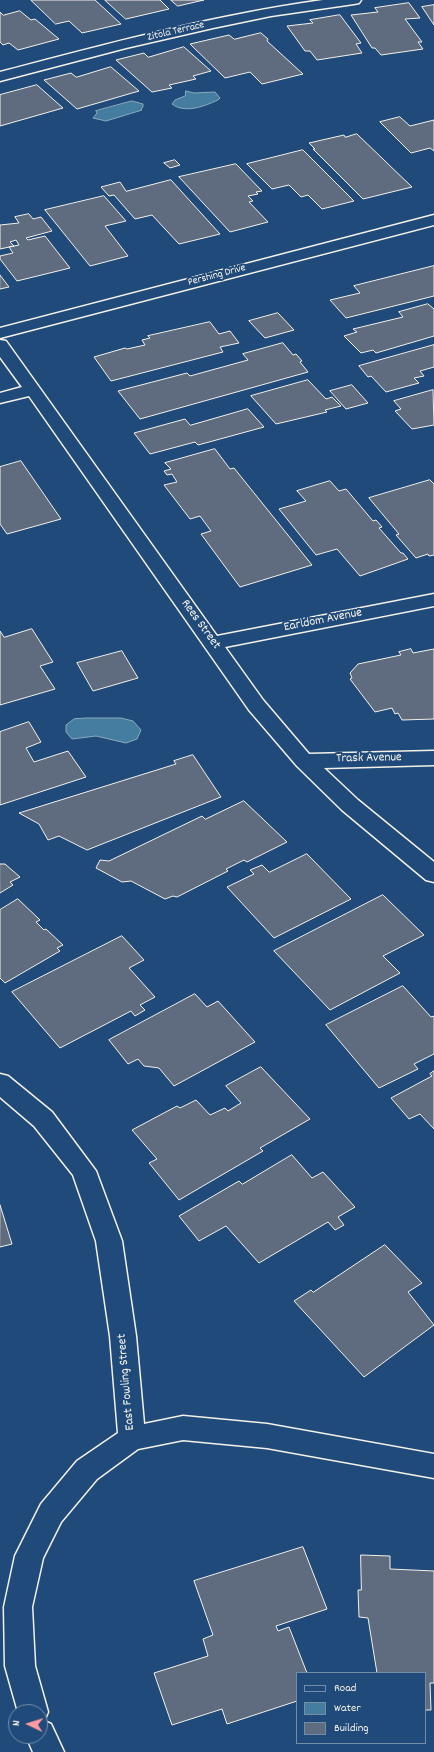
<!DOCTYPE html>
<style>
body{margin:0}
#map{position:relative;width:434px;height:1752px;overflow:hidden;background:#1f4a7a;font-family:Dekko,sans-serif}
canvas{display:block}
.legend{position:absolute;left:296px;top:1672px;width:130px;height:72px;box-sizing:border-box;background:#1f4a7a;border:1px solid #748da6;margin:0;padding:5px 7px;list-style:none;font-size:12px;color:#f4f1e8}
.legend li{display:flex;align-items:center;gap:8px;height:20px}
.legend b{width:20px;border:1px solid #748da6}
.north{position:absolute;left:8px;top:1704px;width:40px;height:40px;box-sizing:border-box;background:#1f4a7a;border:1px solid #748da6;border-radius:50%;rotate:274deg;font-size:11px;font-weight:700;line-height:16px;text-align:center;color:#f4f1e8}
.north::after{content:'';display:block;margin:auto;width:14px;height:18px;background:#ff9aa2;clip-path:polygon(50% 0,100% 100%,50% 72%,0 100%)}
</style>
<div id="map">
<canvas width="434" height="1752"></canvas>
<ul class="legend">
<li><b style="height:5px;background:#1f4a7a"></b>Road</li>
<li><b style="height:11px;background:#457da0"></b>Water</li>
<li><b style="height:11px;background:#5f6b7f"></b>Building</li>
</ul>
<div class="north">N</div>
</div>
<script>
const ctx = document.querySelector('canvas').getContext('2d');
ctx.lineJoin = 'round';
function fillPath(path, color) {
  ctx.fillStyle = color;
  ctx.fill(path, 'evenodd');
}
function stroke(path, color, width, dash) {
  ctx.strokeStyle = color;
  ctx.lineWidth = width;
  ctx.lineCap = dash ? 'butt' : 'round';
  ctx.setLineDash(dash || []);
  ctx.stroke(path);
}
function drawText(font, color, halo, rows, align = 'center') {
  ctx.font = font + ' Dekko,sans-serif';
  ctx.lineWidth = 4;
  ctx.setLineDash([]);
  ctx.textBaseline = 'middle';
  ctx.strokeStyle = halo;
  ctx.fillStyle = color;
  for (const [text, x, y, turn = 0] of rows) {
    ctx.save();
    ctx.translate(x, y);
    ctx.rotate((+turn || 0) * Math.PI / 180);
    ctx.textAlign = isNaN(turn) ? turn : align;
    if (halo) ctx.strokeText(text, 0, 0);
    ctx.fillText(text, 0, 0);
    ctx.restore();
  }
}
const water = new Path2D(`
 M 186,91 L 194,93 L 215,92 L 220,98 L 218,100 C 205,106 185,114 172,104 L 175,100 L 185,96 Z
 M 132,101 L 143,104 L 143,107 L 141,109 L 142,110 L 106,121 L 93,118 L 97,113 L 96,111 Z
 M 86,718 L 121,718 L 133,721 L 141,730 L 137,739 L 126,743 L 96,736 L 72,739 L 66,732 L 66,725 L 74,719 Z`);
fillPath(water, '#457da0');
stroke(water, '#8babbd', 1);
const building = new Path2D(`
 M 31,0 L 95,0 L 121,24 L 82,33 L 69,21 L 56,24 Z
 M 105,0 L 160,0 L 169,9 L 126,19 Z
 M 171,0 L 204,0 L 178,6 Z
 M 409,3 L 420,18 L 405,19 L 422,42 L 418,42 L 423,49 L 381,55 L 375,48 L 372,48 L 351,15 L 378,12 L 375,8 Z
 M 434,5 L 434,25 L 422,7 Z
 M 20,11 L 31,20 L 35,19 L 59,39 L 18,50 L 9,43 L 3,45 L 0,42 L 0,12 L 3,15 Z
 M 340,15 L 361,43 L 356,44 L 362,53 L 317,60 L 310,51 L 305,51 L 287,26 L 313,23 L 310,20 Z
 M 261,33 L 268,39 L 267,41 L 303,74 L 262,84 L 250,72 L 225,78 L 190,44 L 229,35 L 234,39 Z
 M 184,47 L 211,71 L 193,76 L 196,79 L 169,85 L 172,88 L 152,92 L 116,60 L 144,53 L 148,57 Z
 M 111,67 L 139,91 L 77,109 L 44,80 L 71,73 L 76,77 Z
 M 37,85 L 63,108 L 0,126 L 0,95 Z
 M 400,117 L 410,126 L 434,120 L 434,151 L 430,148 L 411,153 L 380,122 Z
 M 357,134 L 412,187 L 363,199 L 313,149 L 315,149 L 309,143 L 344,135 L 345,137 Z
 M 303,150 L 354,201 L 322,209 L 308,195 L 301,197 L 289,185 L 272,189 L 247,164 Z
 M 175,160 L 180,165 L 170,168 L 164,163 Z
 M 236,164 L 262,191 L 256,192 L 258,194 L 248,196 L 253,201 L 249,202 L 268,222 L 230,232 L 179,177 Z
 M 171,180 L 220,234 L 179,244 L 152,215 L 135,219 L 114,195 L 109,196 L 101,187 L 120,182 L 126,191 Z
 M 104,196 L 126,221 L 105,226 L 128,256 L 90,266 L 45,210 Z
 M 29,214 L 33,219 L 41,217 L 52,231 L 26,238 L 28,240 L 45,236 L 70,268 L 17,281 L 0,259 L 0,256 L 13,253 L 9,247 L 19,245 L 16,240 L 10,242 L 14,246 L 0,249 L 0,225 L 19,223 L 15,217 Z
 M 434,266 L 434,296 L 346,318 L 330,300 L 360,293 L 354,286 Z
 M 0,275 L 9,287 L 0,289 Z
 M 428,304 L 434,309 L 434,336 L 376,353 L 373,350 L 361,353 L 344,336 L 357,332 L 353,329 L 403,317 L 399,312 Z
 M 278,313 L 294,330 L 265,338 L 249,321 Z
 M 210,322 L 219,334 L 230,331 L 239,343 L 220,347 L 223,352 L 111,381 L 94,357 L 125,348 L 127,349 L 145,345 L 142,340 L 150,338 L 148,336 Z
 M 283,343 L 293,355 L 296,354 L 302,361 L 300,362 L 308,372 L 140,419 L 118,391 L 187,373 L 190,376 L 248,360 L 243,354 Z
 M 434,345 L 434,367 L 420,371 L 424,376 L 414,378 L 419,383 L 386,392 L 371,376 L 368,377 L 359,366 Z
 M 308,380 L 326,399 L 332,397 L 341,406 L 325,410 L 327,412 L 276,424 L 251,396 Z
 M 352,385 L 368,403 L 346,409 L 330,391 Z
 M 433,390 L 434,425 L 412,429 L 395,411 L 401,409 L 394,401 Z
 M 248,409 L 264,427 L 198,445 L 195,442 L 150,454 L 134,433 L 185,419 L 190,425 Z
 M 215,449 L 230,469 L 234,468 L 312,565 L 240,587 L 201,534 L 211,531 L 200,516 L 190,519 L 164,485 L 177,482 L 172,474 L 167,475 L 164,471 L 171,469 L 165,463 Z
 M 21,461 L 61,519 L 7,534 L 0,524 L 0,467 Z
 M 430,480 L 434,484 L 434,555 L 429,556 L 428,554 L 416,558 L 396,535 L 399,534 L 369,498 Z
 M 330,481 L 339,491 L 346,489 L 373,521 L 376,520 L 382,527 L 379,528 L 401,553 L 403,553 L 408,559 L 360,576 L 337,549 L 316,555 L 279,509 L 306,501 L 297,491 Z
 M 32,629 L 53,662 L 40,666 L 55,689 L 0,705 L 0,631 L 4,637 Z
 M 411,649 L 413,653 L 434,649 L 434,719 L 402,720 L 398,713 L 395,714 L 392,708 L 375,712 L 350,679 L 352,678 L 350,673 L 358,664 L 401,655 L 399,652 Z
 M 122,651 L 138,678 L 93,691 L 77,663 Z
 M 29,722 L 41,742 L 26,748 L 34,762 L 68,751 L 86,777 L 0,805 L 0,732 Z
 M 193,755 L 221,797 L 87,850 L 59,836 L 48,840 L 39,824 L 19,813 L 176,764 L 174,761 Z
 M 244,801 L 287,842 L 247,862 L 244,860 L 226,869 L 228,871 L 177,897 L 173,896 L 165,899 L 131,881 L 122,882 L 96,868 L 100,860 L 109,861 L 202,816 L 205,819 Z
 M 307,854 L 351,899 L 274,938 L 227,887 L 254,874 L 250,870 L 262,865 L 269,872 Z
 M 0,864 L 5,864 L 20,877 L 10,882 L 13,885 L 0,893 Z
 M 383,895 L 424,935 L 383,956 L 400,973 L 330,1010 L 274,951 Z
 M 18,899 L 40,920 L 36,922 L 44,930 L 46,929 L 63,945 L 57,948 L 60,951 L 5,983 L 0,978 L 0,910 Z
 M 122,936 L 144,960 L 129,968 L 155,997 L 140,1005 L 145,1010 L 135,1016 L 131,1011 L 60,1048 L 12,992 Z
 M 403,986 L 431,1017 L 434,1016 L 434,1054 L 414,1064 L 418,1069 L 379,1088 L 326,1025 Z
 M 195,994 L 207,1007 L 218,1001 L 255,1042 L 174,1086 L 159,1068 L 144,1066 L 138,1059 L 128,1064 L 109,1040 Z
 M 261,1067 L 310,1119 L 260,1148 L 263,1151 L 179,1200 L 149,1163 L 157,1159 L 132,1130 L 177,1106 L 180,1108 L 196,1100 L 210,1115 L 225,1108 L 228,1111 L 241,1103 L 226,1086 Z
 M 434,1071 L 434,1129 L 420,1114 L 409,1119 L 391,1098 L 432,1076 L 430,1074 Z
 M 292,1155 L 312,1178 L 323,1172 L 355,1207 L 338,1217 L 344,1225 L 335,1230 L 328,1222 L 259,1263 L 226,1226 L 199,1241 L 179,1216 L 239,1181 L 242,1184 Z
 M 0,1205 L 12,1244 L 0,1247 Z
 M 385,1245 L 422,1283 L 408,1292 L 434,1325 L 364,1377 L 294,1301 L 311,1290 L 313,1292 Z
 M 303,1547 L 327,1609 L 276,1626 L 278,1631 L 289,1627 L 307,1673 L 297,1673 L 297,1701 L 227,1724 L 222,1709 L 172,1725 L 154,1673 L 208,1656 L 203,1639 L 213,1635 L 194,1581 Z
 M 361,1555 L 390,1556 L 390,1569 L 434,1571 L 434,1683 L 430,1683 L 431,1710 L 425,1710 L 425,1673 L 377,1673 L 368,1618 L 359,1617 L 358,1590 L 361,1590 Z`);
fillPath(building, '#5f6b7f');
stroke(building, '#f4f1e8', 1);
const minor = new Path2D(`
 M 323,0 L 361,0 L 359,3 L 354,4 L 271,16 L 213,28 L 126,48 L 0,81 L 0,72 C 107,44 214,15 323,0 Z
 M 0,340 L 6,341 L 217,636 L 434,594 L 434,606 L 225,647 L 263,700 L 309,754 L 434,751 L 434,765 L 324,768 L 358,800 L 434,862 L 434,882 L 426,880 L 342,810 L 297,766 L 249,710 L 29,396 L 0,403 L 0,393 L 22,387 L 0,357 Z
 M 0,1074 L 8,1076 L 52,1112 L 96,1171 L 122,1241 L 136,1336 L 144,1424 L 183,1416 L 267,1424 L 434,1454 L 434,1478 L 267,1448 L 183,1440 L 138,1449 L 97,1479 L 61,1522 L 43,1558 L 32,1607 L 35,1666 L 48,1712 L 44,1721 L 51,1724 L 64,1752 L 33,1752 L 26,1736 L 40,1736 L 40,1712 L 18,1712 L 5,1666 L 4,1607 L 15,1556 L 41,1504 L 77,1461 L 118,1433 L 110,1336 L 96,1241 L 73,1175 L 34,1126 L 0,1097 Z`);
const major = new Path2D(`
 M 434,215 L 434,225 L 0,338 L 0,328 Z`);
stroke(minor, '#f4f1e8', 3);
stroke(major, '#f4f1e8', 3);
fillPath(minor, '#1f4a7a');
fillPath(major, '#1f4a7a');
drawText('11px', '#f4f1e8', '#1f4a7a', [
 ["Zitola Terrace",176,32,-13],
 ["Pershing Drive",217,276,-15]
]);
drawText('13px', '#f4f1e8', '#1f4a7a', [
 ["Earldom Avenue",323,621,-11],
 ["Rees Street",200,625,54],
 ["Trask Avenue",369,759,-1],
 ["East Fowling Street",127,1382,-95]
]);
</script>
